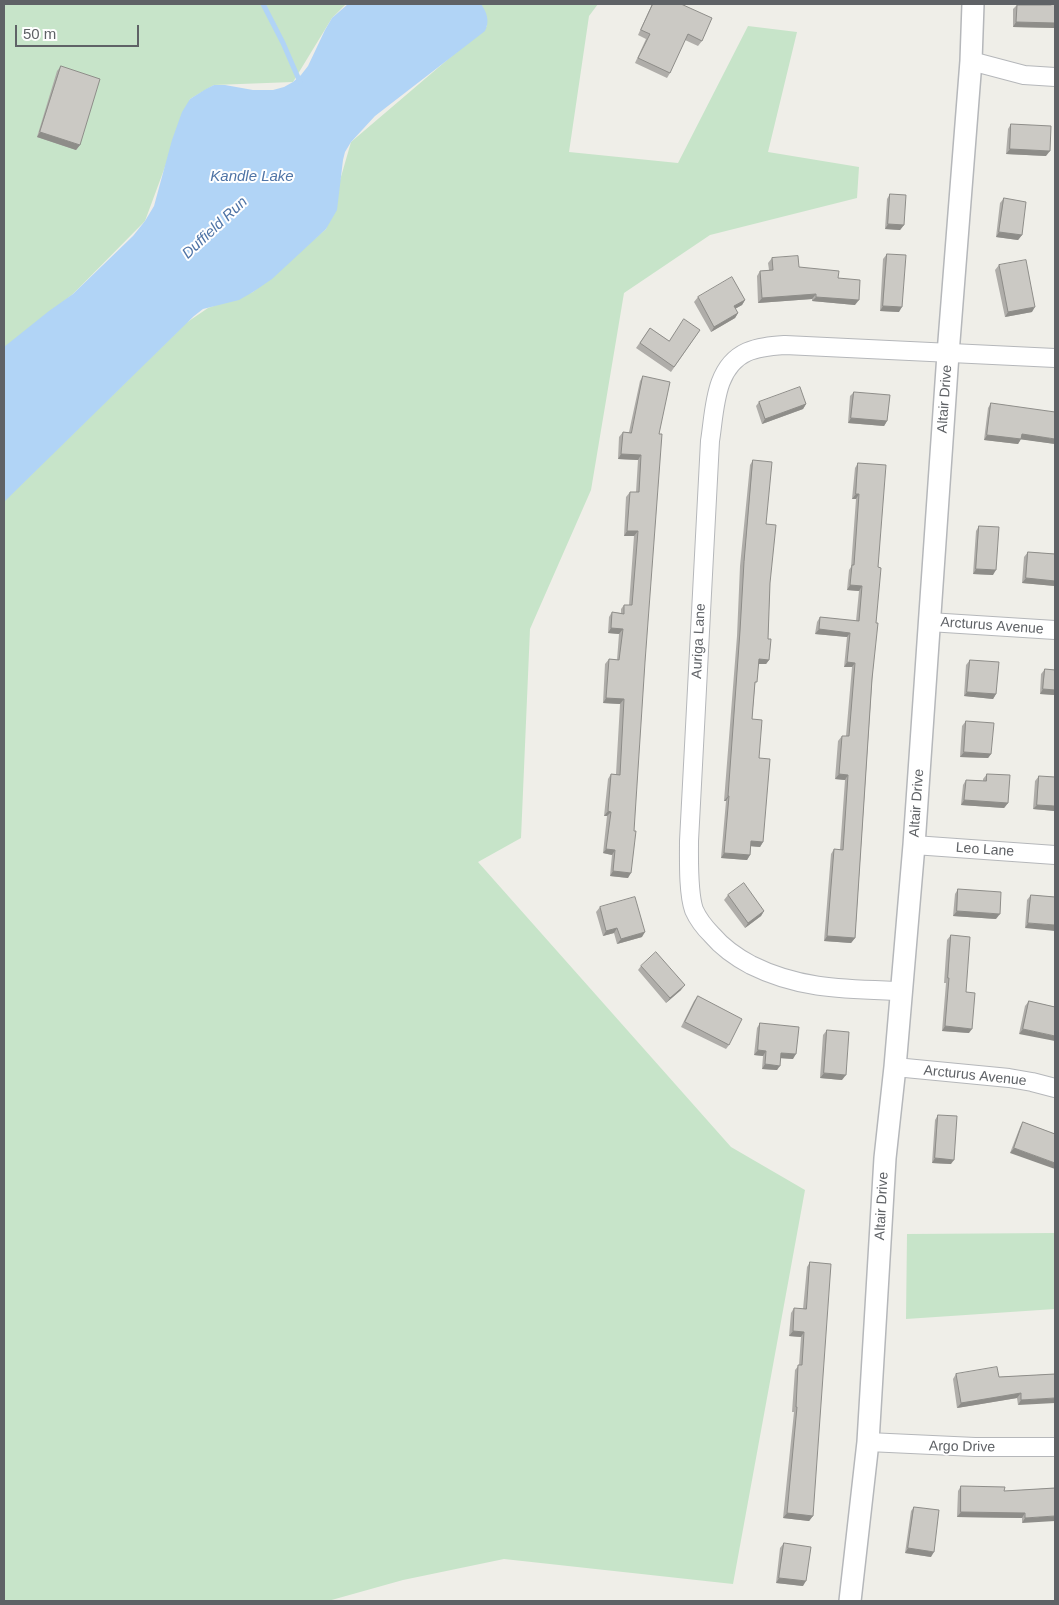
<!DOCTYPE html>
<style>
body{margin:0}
#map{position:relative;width:1059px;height:1605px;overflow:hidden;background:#efeee8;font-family:Helvetica,sans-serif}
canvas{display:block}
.frame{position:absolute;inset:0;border:5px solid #5f6266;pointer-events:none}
.scale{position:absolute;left:15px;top:25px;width:124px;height:22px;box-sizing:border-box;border:2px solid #5f6266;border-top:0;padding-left:6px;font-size:15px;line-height:18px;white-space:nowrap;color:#5f6266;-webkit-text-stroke:4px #fff;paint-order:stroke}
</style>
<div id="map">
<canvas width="1059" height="1605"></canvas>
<div class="frame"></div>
<div class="scale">50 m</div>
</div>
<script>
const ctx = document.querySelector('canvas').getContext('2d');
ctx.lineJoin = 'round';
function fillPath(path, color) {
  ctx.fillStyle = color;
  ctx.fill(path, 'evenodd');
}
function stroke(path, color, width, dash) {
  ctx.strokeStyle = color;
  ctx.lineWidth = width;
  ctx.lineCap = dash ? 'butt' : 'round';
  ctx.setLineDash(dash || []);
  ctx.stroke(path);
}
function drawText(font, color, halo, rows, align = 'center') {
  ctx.font = font + ' Helvetica,sans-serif';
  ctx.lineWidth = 4;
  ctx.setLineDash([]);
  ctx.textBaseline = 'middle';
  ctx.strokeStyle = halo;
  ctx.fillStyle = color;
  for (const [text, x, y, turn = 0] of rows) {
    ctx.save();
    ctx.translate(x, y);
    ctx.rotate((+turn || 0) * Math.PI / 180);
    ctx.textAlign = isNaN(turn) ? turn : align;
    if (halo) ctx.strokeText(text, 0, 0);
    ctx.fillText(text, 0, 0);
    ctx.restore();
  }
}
fillPath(new Path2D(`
 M 4,4 L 346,4 L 332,18 L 293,82 L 214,85 L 190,99 L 145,221 L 73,294 L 4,349 Z
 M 479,4 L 598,4 L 589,16 L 569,152 L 678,163 L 748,26 L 797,32 L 768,152 L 859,167 L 857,198 L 710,235 L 624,293 L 591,490 L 530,629 L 521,838 L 478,862 L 731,1147 L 805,1190 L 733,1584 L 504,1559 L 403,1580 L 328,1601 L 4,1601 L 4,501 L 186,323 L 208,308 L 253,292 L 326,229 L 351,142 L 487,26 Z
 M 1055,1233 L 1055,1309 L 906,1319 L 907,1234 Z`), '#c7e4c9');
fillPath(new Path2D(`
 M 348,4 L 481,4 C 487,13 490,21 485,31 L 375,116 L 351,142 L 345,152 L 343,160 L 337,210 L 326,229 L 272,279 L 253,292 L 239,300 L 203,309 L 194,316 L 4,502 L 4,347 L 49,311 L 73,294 L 133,236 L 145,221 L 154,206 L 172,140 L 182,112 L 190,99 L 206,89 L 214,85 L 225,85 L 253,90 L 273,90 L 284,87 L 293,82 L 301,75 L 308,66 L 325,30 L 332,18 Z`), '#b1d4f6');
stroke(new Path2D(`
 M 263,4 L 283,43 L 300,82`), '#b1d4f6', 5);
const minor = new Path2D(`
 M 971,61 L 1024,75 L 1055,77
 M 929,622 L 1055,630
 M 914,845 L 1055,855
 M 901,991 C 847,989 801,990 751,965 C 736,957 723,948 712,935 C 705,928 698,919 694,910 C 688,893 689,860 689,841 L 710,441 C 715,410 714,367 747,352 C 758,347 772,346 785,345 L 1055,358
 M 895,1067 L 1009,1078 L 1032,1082 L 1055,1088
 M 868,1442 L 975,1447 L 1055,1447`);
const tertiary = new Path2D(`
 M 850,1601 L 868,1442 L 885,1158 L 895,1067 L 914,845 L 948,354 L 971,61 L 973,4`);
stroke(minor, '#b5b7ba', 20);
stroke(tertiary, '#b5b7ba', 24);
stroke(minor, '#fff', 18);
stroke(tertiary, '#fff', 21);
fillPath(new Path2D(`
 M 652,4 L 681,4 L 702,41 L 698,46 L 685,40 L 670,73 L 667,78 L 635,63 L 646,39 L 638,35 Z
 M 1048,4 L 1055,4 L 1055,28 L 1013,27 L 1013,9 L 1017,5 L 1048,5 Z
 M 61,66 L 80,145 L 76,150 L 37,137 L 57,71 Z
 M 1011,124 L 1046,156 L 1006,154 L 1008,129 Z
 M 890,194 L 904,225 L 900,230 L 885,229 L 887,199 Z
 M 1004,198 L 1022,235 L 1018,240 L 996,237 L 1000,203 Z
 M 887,254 L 899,312 L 880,311 L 883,259 Z
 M 772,258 L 799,267 L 838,278 L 855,305 L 812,301 L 812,299 L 758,303 L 757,276 L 760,271 L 769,270 L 768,263 Z
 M 999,265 L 1032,312 L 1005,317 L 995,270 Z
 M 698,297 L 745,300 L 742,305 L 735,309 L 738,313 L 735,318 L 711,332 L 694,302 Z
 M 650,328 L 669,341 L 700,330 L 671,372 L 636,348 Z
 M 643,376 L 659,434 L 628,878 L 610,876 L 612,855 L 603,853 L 607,816 L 604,816 L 608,779 L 611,774 L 616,774 L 620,704 L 603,703 L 605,664 L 609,659 L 617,660 L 619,634 L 608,633 L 609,617 L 612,612 L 621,613 L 621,609 L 624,605 L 629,605 L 634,536 L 624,536 L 626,497 L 630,492 L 636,492 L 638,460 L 618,459 L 619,437 L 623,432 L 629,432 L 640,381 Z
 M 854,392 L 887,421 L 884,426 L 848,423 L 850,396 Z
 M 759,402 L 806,404 L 803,409 L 762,424 L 756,406 Z
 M 991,403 L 1055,444 L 1021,439 L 1018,444 L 984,440 L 988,408 Z
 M 753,460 L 766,524 L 770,583 L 768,639 L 769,660 L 766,664 L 758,664 L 755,685 L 752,719 L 759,758 L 763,842 L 760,847 L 751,846 L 750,855 L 747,860 L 721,858 L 726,801 L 724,801 L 737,636 L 740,566 L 750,465 Z
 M 858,463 L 878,567 L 876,623 L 855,938 L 851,943 L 824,941 L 831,854 L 834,849 L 840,850 L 845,780 L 835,779 L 838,741 L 842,736 L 846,736 L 852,667 L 844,667 L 847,637 L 815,634 L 817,622 L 820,617 L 856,621 L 859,591 L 847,590 L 849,570 L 851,567 L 856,499 L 852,499 L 855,468 Z
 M 979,526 L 993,575 L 973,574 L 976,531 Z
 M 1028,552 L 1055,554 L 1055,586 L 1022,583 L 1024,557 Z
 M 970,660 L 996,694 L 993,699 L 964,696 L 966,665 Z
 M 1045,669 L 1055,670 L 1055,695 L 1040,694 L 1041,674 Z
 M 966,721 L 991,754 L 988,758 L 960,757 L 962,726 Z
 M 987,774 L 1008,803 L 1004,808 L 961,805 L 963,785 L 966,780 L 983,781 L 983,779 Z
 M 1039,776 L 1055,811 L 1033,809 L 1035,781 Z
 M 958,889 L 996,919 L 953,916 L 955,894 Z
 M 728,895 L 764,911 L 761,916 L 745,928 L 724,900 Z
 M 1031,895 L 1055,897 L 1025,928 L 1027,900 Z
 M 600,907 L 642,937 L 617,944 L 614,933 L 603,936 L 596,912 Z
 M 951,935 L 969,1033 L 942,1031 L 946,983 L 944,983 L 947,940 Z
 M 641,966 L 681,990 L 666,1003 L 638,970 Z
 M 698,996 L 729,1045 L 726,1049 L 681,1027 L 694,1001 Z
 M 1029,1001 L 1055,1007 L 1019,1034 L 1025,1006 Z
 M 760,1023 L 793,1059 L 781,1058 L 777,1070 L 762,1069 L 763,1056 L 754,1055 L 757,1028 Z
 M 827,1030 L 842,1080 L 820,1078 L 823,1035 Z
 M 938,1115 L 951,1164 L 932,1163 L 935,1120 Z
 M 1023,1122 L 1055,1134 L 1010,1153 L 1020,1127 Z
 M 810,1262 L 813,1516 L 809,1521 L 783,1518 L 794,1412 L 792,1412 L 795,1370 L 799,1365 L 801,1337 L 789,1336 L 791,1313 L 794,1308 L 803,1309 L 807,1267 Z
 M 956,1374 L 999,1377 L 1055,1374 L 1018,1405 L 1017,1398 L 957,1408 L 953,1379 Z
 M 961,1486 L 1004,1491 L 1055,1488 L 1022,1523 L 1022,1518 L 957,1517 L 958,1491 Z
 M 914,1507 L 931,1557 L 905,1553 L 911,1511 Z
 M 784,1543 L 803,1586 L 776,1583 L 780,1548 Z`), '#afada9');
fillPath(new Path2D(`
 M 1016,22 L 1055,23 L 1055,28 L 1013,27 Z
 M 40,132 L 80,145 L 76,150 L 37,137 Z
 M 1010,149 L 1050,151 L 1046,156 L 1006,154 Z
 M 888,224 L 904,225 L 900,230 L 885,229 Z
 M 999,232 L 1022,235 L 1018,240 L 996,237 Z
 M 816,294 L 812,299 L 758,303 L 762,298 Z
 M 816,297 L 859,300 L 855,305 L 812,301 Z
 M 745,300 L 742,305 L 731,311 L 734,306 Z
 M 883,306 L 902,307 L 899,312 L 880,311 Z
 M 1035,307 L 1032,312 L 1005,317 L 1008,312 Z
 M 738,313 L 735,318 L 711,332 L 714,327 Z
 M 806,404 L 803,409 L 762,424 L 765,419 Z
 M 851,418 L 887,421 L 884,426 L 848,423 Z
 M 1022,434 L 1055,439 L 1055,444 L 1018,439 Z
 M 987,435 L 1021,439 L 1018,444 L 984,440 Z
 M 621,454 L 641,455 L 638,460 L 618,459 Z
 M 856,494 L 859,494 L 856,499 L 852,499 Z
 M 627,531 L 638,531 L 634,536 L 624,536 Z
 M 976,569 L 996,570 L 993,575 L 973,574 Z
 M 1026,578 L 1055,581 L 1055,586 L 1022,583 Z
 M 850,585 L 862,586 L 859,591 L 847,590 Z
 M 611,628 L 623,629 L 619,634 L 608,633 Z
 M 819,629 L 850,633 L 847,637 L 815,634 Z
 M 759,659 L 769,660 L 766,664 L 755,664 Z
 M 847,662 L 855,663 L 852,667 L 844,667 Z
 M 1043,689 L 1055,690 L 1055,695 L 1040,694 Z
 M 967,692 L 996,694 L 993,699 L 964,696 Z
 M 606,698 L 624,699 L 620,704 L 603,703 Z
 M 964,752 L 991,754 L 988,758 L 960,757 Z
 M 839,774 L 848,775 L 845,780 L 835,779 Z
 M 728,796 L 729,796 L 726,801 L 724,801 Z
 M 964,800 L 1008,803 L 1004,808 L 961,805 Z
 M 1037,805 L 1055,806 L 1055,811 L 1033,809 Z
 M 608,811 L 611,812 L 607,816 L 604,816 Z
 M 751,841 L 763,842 L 760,847 L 748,846 Z
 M 606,849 L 615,850 L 612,855 L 603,853 Z
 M 724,853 L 750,855 L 747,860 L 721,858 Z
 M 613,871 L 631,873 L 628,878 L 610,876 Z
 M 764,911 L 761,916 L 745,928 L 748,923 Z
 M 957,911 L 1000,914 L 996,919 L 953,916 Z
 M 1028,923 L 1055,925 L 1055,931 L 1025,928 Z
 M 617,928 L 614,933 L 603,936 L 606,931 Z
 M 645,932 L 642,937 L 617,944 L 621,939 Z
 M 827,936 L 855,938 L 851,943 L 824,941 Z
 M 685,985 L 681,990 L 666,1003 L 670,998 Z
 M 945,1026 L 972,1029 L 969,1033 L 942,1031 Z
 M 1023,1029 L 1055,1036 L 1055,1041 L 1019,1034 Z
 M 758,1050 L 766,1051 L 763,1056 L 754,1055 Z
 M 781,1053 L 796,1054 L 793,1059 L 778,1058 Z
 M 765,1064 L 780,1066 L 777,1070 L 762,1069 Z
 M 824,1073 L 846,1075 L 842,1080 L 820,1078 Z
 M 1014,1148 L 1055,1163 L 1055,1169 L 1010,1153 Z
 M 935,1158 L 954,1160 L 951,1164 L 932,1163 Z
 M 793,1331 L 804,1332 L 801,1337 L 789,1336 Z
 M 1021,1393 L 1017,1398 L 957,1408 L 961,1403 Z
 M 1055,1398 L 1055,1403 L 1018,1405 L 1021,1400 Z
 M 961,1512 L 1025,1513 L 1022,1518 L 957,1517 Z
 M 787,1513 L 813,1516 L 809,1521 L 783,1518 Z
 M 1055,1516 L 1055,1521 L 1022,1523 L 1025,1518 Z
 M 908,1548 L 934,1552 L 931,1557 L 905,1553 Z
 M 779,1578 L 806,1581 L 803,1586 L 776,1583 Z`), '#8e8d89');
const building = new Path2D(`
 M 653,4 L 681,4 L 712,18 L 702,41 L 688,34 L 670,73 L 638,58 L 650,34 L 641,30 Z
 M 1051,4 L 1055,4 L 1055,23 L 1016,22 L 1017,5 L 1051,5 Z
 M 61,66 L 100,79 L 80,145 L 40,132 Z
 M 1011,124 L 1051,126 L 1050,151 L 1010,149 Z
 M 890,194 L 906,195 L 904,225 L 888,224 Z
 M 1004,198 L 1026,202 L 1022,235 L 999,232 Z
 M 887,254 L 906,255 L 902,307 L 883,306 Z
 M 798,256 L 799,267 L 839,271 L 838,278 L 860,280 L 859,300 L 816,297 L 816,294 L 762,298 L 760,271 L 773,270 L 772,258 Z
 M 1026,260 L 1035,307 L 1008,312 L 999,265 Z
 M 732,277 L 745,300 L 734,306 L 738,313 L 714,327 L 698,297 Z
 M 684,319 L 700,330 L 674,367 L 640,343 L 650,328 L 669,341 Z
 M 643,376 L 670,382 L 659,434 L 662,434 L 645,662 L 634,831 L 636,831 L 631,873 L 613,871 L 615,850 L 606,849 L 611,812 L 608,811 L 611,774 L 620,775 L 624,699 L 606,698 L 609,659 L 619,660 L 623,629 L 611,628 L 612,612 L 624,614 L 624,605 L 632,605 L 638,531 L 627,531 L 630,492 L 639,492 L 641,455 L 621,454 L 623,432 L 631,433 Z
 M 800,387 L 806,404 L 765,419 L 759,402 Z
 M 854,392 L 890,395 L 887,421 L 851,418 Z
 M 991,403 L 1055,412 L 1055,439 L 1022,434 L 1021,439 L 987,435 Z
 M 753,460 L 772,462 L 766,524 L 776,525 L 770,583 L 768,639 L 771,639 L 769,660 L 759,659 L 757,682 L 755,682 L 752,719 L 762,720 L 759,758 L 770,759 L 763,842 L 751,841 L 750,855 L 724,853 L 729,796 L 728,796 L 740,631 L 744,562 Z
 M 858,463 L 886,465 L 878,567 L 881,568 L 876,623 L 878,623 L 872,679 L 855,938 L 827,936 L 834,849 L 843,850 L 848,775 L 839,774 L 842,736 L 849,736 L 855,663 L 847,662 L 850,633 L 819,629 L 820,617 L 859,621 L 862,586 L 850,585 L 852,565 L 854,565 L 859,494 L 856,494 Z
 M 979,526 L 999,527 L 996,570 L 976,569 Z
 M 1028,552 L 1055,554 L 1055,581 L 1026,578 Z
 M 970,660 L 999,662 L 996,694 L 967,692 Z
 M 1045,669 L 1055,670 L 1055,690 L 1043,689 Z
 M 966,721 L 994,723 L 991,754 L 964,752 Z
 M 987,774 L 1010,775 L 1008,803 L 964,800 L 966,780 L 986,781 Z
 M 1039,776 L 1055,777 L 1055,806 L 1037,805 Z
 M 744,883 L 764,911 L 748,923 L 728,895 Z
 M 958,889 L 1001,892 L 1000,914 L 957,911 Z
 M 1031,895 L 1055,897 L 1055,925 L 1028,923 Z
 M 635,897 L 645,932 L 621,939 L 617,928 L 606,931 L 600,907 Z
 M 951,935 L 970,937 L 966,992 L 975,993 L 972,1029 L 945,1026 L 949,978 L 948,978 Z
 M 656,952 L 685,985 L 670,998 L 641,966 Z
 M 698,996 L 742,1019 L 729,1045 L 685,1022 Z
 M 1029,1001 L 1055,1007 L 1055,1036 L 1023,1029 Z
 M 760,1023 L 799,1027 L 796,1054 L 781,1053 L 780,1066 L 765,1064 L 766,1051 L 758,1050 Z
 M 827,1030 L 849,1032 L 846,1075 L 824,1073 Z
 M 938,1115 L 957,1116 L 954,1160 L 935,1158 Z
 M 1023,1122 L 1055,1134 L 1055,1163 L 1014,1148 Z
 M 810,1262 L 831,1264 L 813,1516 L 787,1513 L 797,1407 L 796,1407 L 798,1365 L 802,1365 L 804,1332 L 793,1331 L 794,1308 L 806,1309 Z
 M 997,1367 L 999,1377 L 1055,1374 L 1055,1398 L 1021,1400 L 1021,1393 L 961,1403 L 956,1374 Z
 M 961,1486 L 1005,1487 L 1004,1491 L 1055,1488 L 1055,1516 L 1025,1518 L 1025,1513 L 961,1512 Z
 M 914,1507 L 939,1510 L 934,1552 L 908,1548 Z
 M 784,1543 L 811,1547 L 806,1581 L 779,1578 Z`);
fillPath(building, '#cbc9c4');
stroke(building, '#8e8d89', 1);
drawText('14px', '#5f6266', '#fff', [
 ["Altair Drive",945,399,-86],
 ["Arcturus Avenue",992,626,4],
 ["Auriga Lane",699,641,-87],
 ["Altair Drive",917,803,-86],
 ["Leo Lane",985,850,4],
 ["Arcturus Avenue",975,1076,6],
 ["Altair Drive",882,1206,-87],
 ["Argo Drive",962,1447,1]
]);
drawText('italic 15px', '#4f74a6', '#fff', [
 ["Kandle Lake",252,177],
 ["Duffield Run",215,228,-43]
]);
</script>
